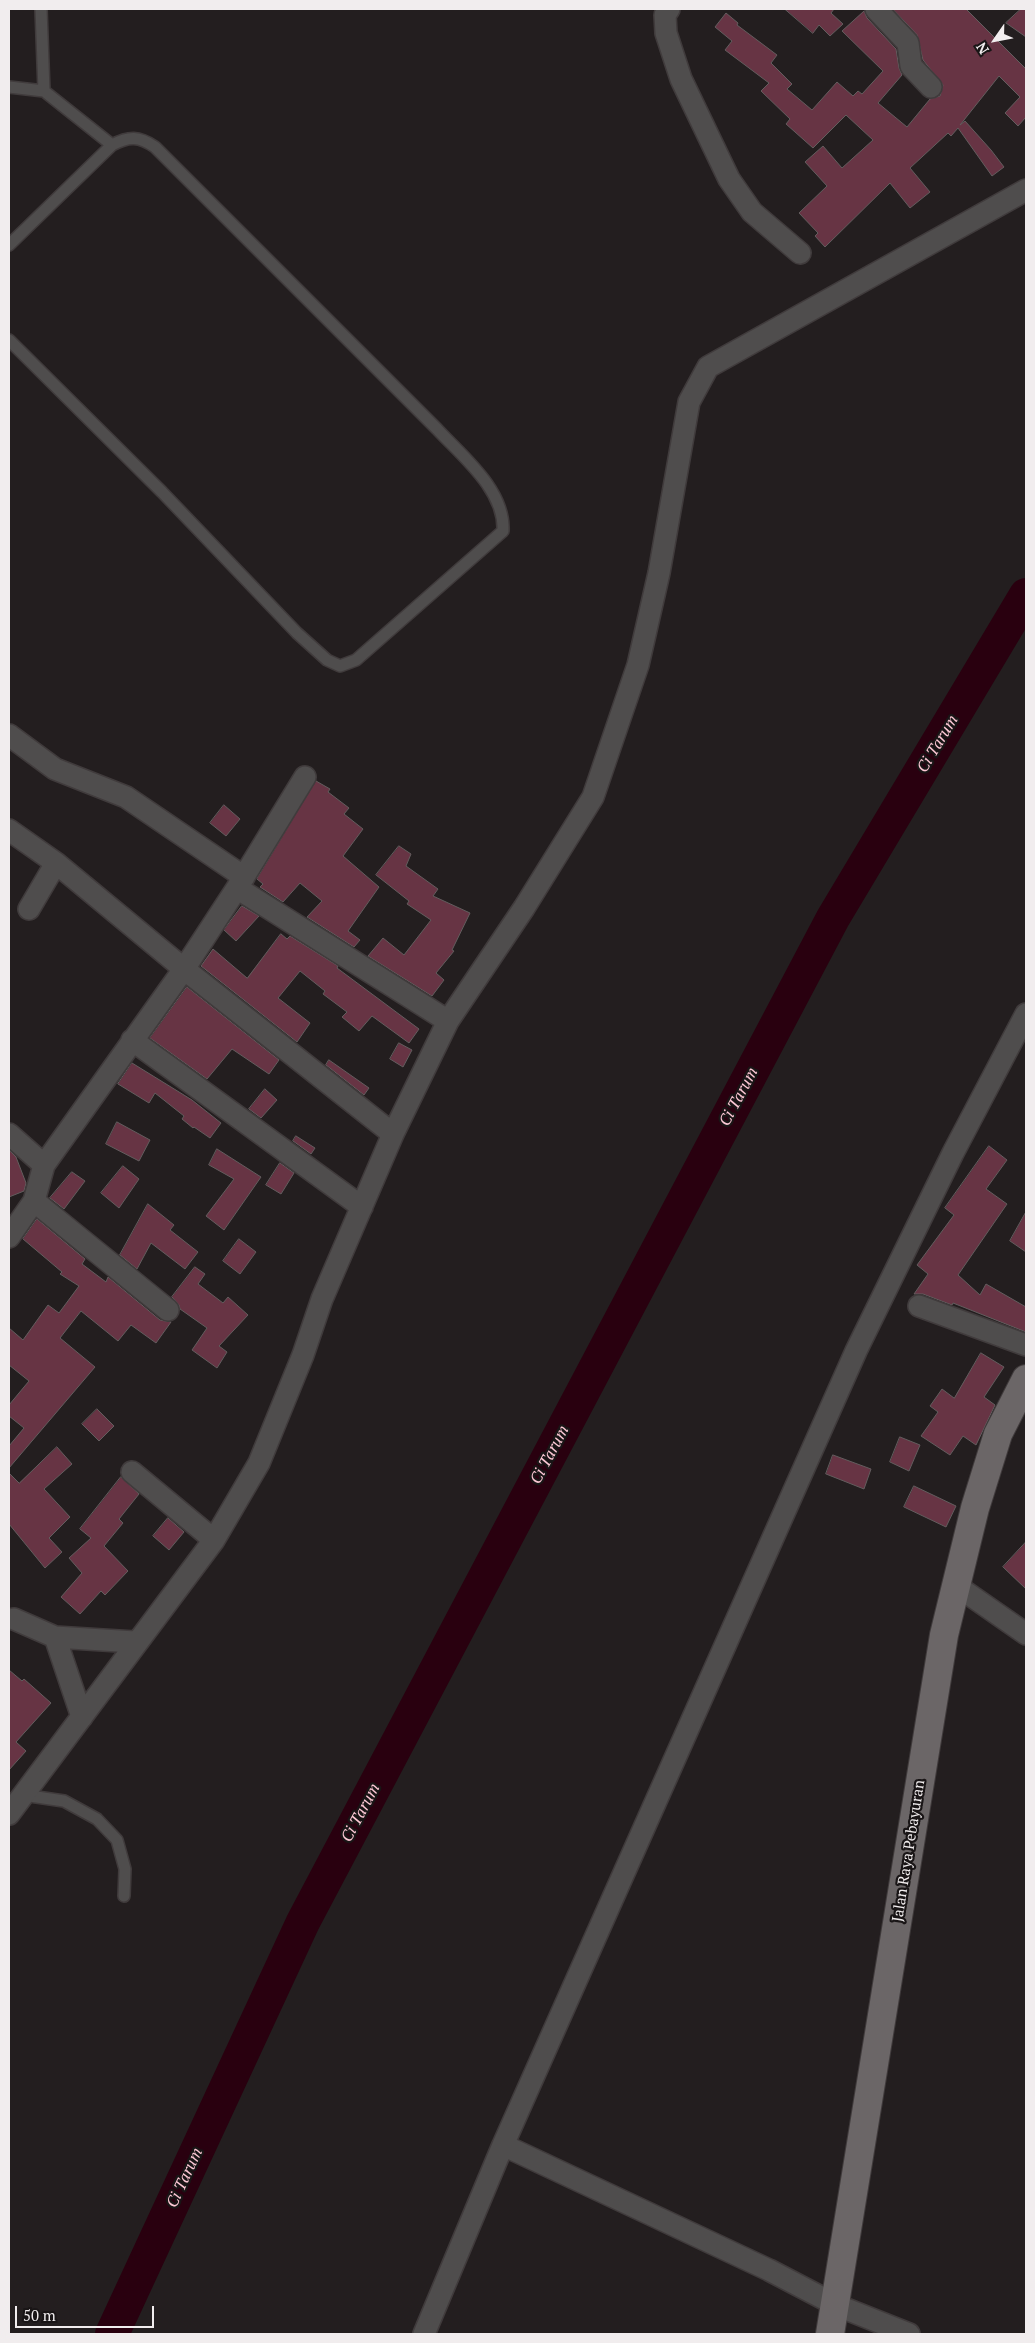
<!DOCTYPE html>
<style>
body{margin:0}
#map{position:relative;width:1035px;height:2343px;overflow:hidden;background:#231e1f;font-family:"PT Serif",serif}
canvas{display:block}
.frame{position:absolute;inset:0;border:10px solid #f1edee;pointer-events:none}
.north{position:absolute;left:970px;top:15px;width:50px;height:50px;-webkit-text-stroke:4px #191516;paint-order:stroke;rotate:237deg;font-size:14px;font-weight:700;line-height:20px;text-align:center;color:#f1edee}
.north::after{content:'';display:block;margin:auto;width:18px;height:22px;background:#f1edee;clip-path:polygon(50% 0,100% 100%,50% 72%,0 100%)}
.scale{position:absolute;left:15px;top:2306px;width:139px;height:22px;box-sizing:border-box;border:2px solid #f1edee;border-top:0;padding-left:6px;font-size:15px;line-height:18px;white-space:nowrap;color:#f1edee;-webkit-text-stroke:4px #191516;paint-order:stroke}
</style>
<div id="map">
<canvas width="1035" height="2343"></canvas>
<div class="frame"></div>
<div class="north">N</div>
<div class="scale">50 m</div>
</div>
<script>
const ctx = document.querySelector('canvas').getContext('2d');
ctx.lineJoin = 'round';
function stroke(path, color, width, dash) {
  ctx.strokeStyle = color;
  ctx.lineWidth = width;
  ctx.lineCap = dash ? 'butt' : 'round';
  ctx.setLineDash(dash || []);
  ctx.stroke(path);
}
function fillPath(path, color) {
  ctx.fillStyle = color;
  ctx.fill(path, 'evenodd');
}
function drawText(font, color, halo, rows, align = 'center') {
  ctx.font = font + ' "PT Serif",serif';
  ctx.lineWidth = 4.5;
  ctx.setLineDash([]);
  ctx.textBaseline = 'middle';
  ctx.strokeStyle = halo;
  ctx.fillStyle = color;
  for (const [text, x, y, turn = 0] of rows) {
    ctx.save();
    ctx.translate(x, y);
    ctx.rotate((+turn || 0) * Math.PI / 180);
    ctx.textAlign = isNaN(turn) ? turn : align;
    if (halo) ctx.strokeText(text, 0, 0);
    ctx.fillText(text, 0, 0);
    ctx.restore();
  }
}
stroke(new Path2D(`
 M 112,2334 L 303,1922 L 833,918 L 1026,595`), '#29000f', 34);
const building = new Path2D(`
 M 785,9 L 834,9 L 831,13 L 843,24 L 830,36 L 819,25 L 813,33 Z
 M 893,9 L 966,9 L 1026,69 L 1026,117 L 1018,126 L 1005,113 L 1020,97 L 999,76 L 960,125 L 965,121 L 991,150 L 1004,167 L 992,176 L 958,128 L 951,136 L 948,133 L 910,168 L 930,192 L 910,208 L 890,183 L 825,247 L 815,236 L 818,233 L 799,213 L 827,186 L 805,162 L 823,146 L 842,168 L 873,140 L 846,115 L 813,148 L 786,124 L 790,119 L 761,91 L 769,83 L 725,50 L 732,41 L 715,27 L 726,13 L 738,23 L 737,25 L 777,55 L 771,63 L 792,84 L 787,89 L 812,110 L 837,82 L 853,96 L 858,91 L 862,94 L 883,71 L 842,31 L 864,11 L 867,18 L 896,49 L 899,68 L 902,75 L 878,103 L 907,127 L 930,99 L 940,96 L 943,85 L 923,60 L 917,35 Z
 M 1021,9 L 1026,9 L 1026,37 L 1006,23 Z
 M 316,781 L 330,789 L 328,792 L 349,808 L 344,814 L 363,829 L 343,856 L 379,887 L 348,931 L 360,940 L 354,947 L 307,917 L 322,901 L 300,883 L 283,902 L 260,887 L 263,884 L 257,879 Z
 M 224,805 L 240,819 L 226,836 L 210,823 Z
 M 399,846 L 411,854 L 406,866 L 438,889 L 433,896 L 470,913 L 452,950 L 454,951 L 436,973 L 444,980 L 432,996 L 368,956 L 383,938 L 404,955 L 431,920 L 407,904 L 409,901 L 376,875 Z
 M 242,906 L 259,916 L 236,941 L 224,930 Z
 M 281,934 L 287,939 L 290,936 L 338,966 L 337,968 L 419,1029 L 409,1043 L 372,1016 L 359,1031 L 342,1017 L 347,1012 L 323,994 L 325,991 L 300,971 L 278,998 L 310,1023 L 297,1042 L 201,966 L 213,949 L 247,978 Z
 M 187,987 L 279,1060 L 269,1074 L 232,1049 L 207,1079 L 150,1038 Z
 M 399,1043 L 412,1050 L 403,1067 L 390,1059 Z
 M 329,1060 L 369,1088 L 364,1095 L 326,1065 Z
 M 132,1063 L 192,1100 L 221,1123 L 210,1138 L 194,1127 L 193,1128 L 182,1119 L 184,1116 L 155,1093 L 149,1103 L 118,1084 Z
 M 265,1089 L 277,1100 L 261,1118 L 249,1109 Z
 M 117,1122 L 150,1140 L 139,1161 L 106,1144 Z
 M 296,1136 L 315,1148 L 311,1154 L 293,1141 Z
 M 989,1146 L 1007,1160 L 986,1189 L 1007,1204 L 958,1275 L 980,1295 L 986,1284 L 1026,1307 L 1026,1332 L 953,1303 L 952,1305 L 923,1294 L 914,1294 L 928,1274 L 917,1265 L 954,1215 L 945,1208 Z
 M 217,1149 L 261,1177 L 224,1230 L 206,1216 L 234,1179 L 209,1165 Z
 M 9,1150 L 16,1157 L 26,1183 L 24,1191 L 9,1197 Z
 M 280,1163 L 294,1173 L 281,1194 L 266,1185 Z
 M 123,1166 L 139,1179 L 119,1208 L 101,1193 Z
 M 72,1172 L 85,1181 L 64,1209 L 50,1198 Z
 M 148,1204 L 174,1225 L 170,1230 L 198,1252 L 185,1269 L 151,1243 L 137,1269 L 120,1255 Z
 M 1026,1212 L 1026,1252 L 1010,1241 Z
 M 37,1219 L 85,1259 L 82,1264 L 106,1282 L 108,1277 L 160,1320 L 171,1322 L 156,1343 L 131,1325 L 118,1341 L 81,1311 L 60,1338 L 95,1367 L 9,1468 L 9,1446 L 24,1428 L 9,1416 L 9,1405 L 29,1381 L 9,1365 L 9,1328 L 23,1340 L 48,1305 L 59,1313 L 79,1286 L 60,1274 L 62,1272 L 23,1239 Z
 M 239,1239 L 256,1252 L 240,1274 L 223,1261 Z
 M 195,1267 L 205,1274 L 198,1284 L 223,1303 L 228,1297 L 248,1315 L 219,1346 L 227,1352 L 217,1368 L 192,1350 L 207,1328 L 180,1309 L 179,1305 L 172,1297 Z
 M 981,1353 L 1004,1367 L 984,1397 L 995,1405 L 976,1445 L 963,1436 L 950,1455 L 921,1436 L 938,1412 L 930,1406 L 942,1389 L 954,1398 Z
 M 97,1409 L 114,1426 L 99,1441 L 82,1424 Z
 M 900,1437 L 920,1445 L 909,1471 L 890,1462 Z
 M 57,1447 L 72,1464 L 44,1489 L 70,1517 L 49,1538 L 62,1552 L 45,1568 L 9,1524 L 9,1473 L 19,1483 Z
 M 833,1455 L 871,1469 L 864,1489 L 826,1474 Z
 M 121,1477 L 139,1494 L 119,1519 L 123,1523 L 104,1546 L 128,1571 L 105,1595 L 101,1591 L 80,1614 L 61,1597 L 82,1573 L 69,1558 L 91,1538 L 80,1529 Z
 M 914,1486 L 956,1506 L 946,1527 L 904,1507 Z
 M 168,1518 L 184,1532 L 169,1550 L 153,1536 Z
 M 1026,1542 L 1026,1589 L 1003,1567 Z
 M 9,1670 L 22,1681 L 24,1679 L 51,1703 L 16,1742 L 26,1751 L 9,1770 Z`);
fillPath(building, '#673444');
stroke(building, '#635d5e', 1);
const service = new Path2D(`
 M 41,9 L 44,91
 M 9,87 L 44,91 L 112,145 C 129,136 139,136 155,147 L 437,429 C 463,457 505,490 503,531 L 356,660 L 340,666 L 327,660 L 297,633 L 162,492 L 9,340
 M 9,245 L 112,145
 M 23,1795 L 64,1801 L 97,1819 L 117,1840 L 125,1869 L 124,1896`);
const minor = new Path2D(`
 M 669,9 L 665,15 L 666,33 L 681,79 L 729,179 L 752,212 L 800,253
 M 876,9 L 908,43 L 911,66 L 931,87
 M 9,735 L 55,769 L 126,797 L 244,877
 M 9,830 L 56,863 L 184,969 L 393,1134
 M 237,888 L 448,1021
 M 29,909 L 56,863
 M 132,1040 L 362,1207
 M 9,1134 L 44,1165
 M 34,1201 L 168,1310
 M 9,1237 L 34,1201 L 44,1165 L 184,969 L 237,888 L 305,777
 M 919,1306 L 1026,1345
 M 132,1472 L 214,1540
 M 957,1586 L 1026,1634
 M 14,1619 L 55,1637 L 135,1642
 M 55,1637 L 82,1717
 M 9,1814 L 214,1540 L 259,1463 L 303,1355 L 322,1299 L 393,1134 L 448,1021 L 524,908 L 593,797 L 638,665 L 659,573 L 689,402 L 708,367 L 1026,190
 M 503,2145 L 769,2270 L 836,2305 L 909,2334
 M 424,2334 L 503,2145 L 856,1351 L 953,1153 L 1026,1014`);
const secondary = new Path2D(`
 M 830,2334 L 944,1635 L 975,1508 L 998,1434 L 1026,1379`);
stroke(service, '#403b3c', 14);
stroke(minor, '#403b3c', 24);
stroke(secondary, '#403b3c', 30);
stroke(service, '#4f4d4d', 11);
stroke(minor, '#4f4d4d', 21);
stroke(secondary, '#6b6667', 28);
drawText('15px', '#f1edee', '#191516', [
 ["Jalan Raya Pebayuran",909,1851,-81]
]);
drawText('italic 16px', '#fec9d6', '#191516', [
 ["Ci Tarum",938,744,-59],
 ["Ci Tarum",739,1097,-62],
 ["Ci Tarum",550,1455,-62],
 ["Ci Tarum",361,1813,-62],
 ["Ci Tarum",185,2178,-65]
]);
</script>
